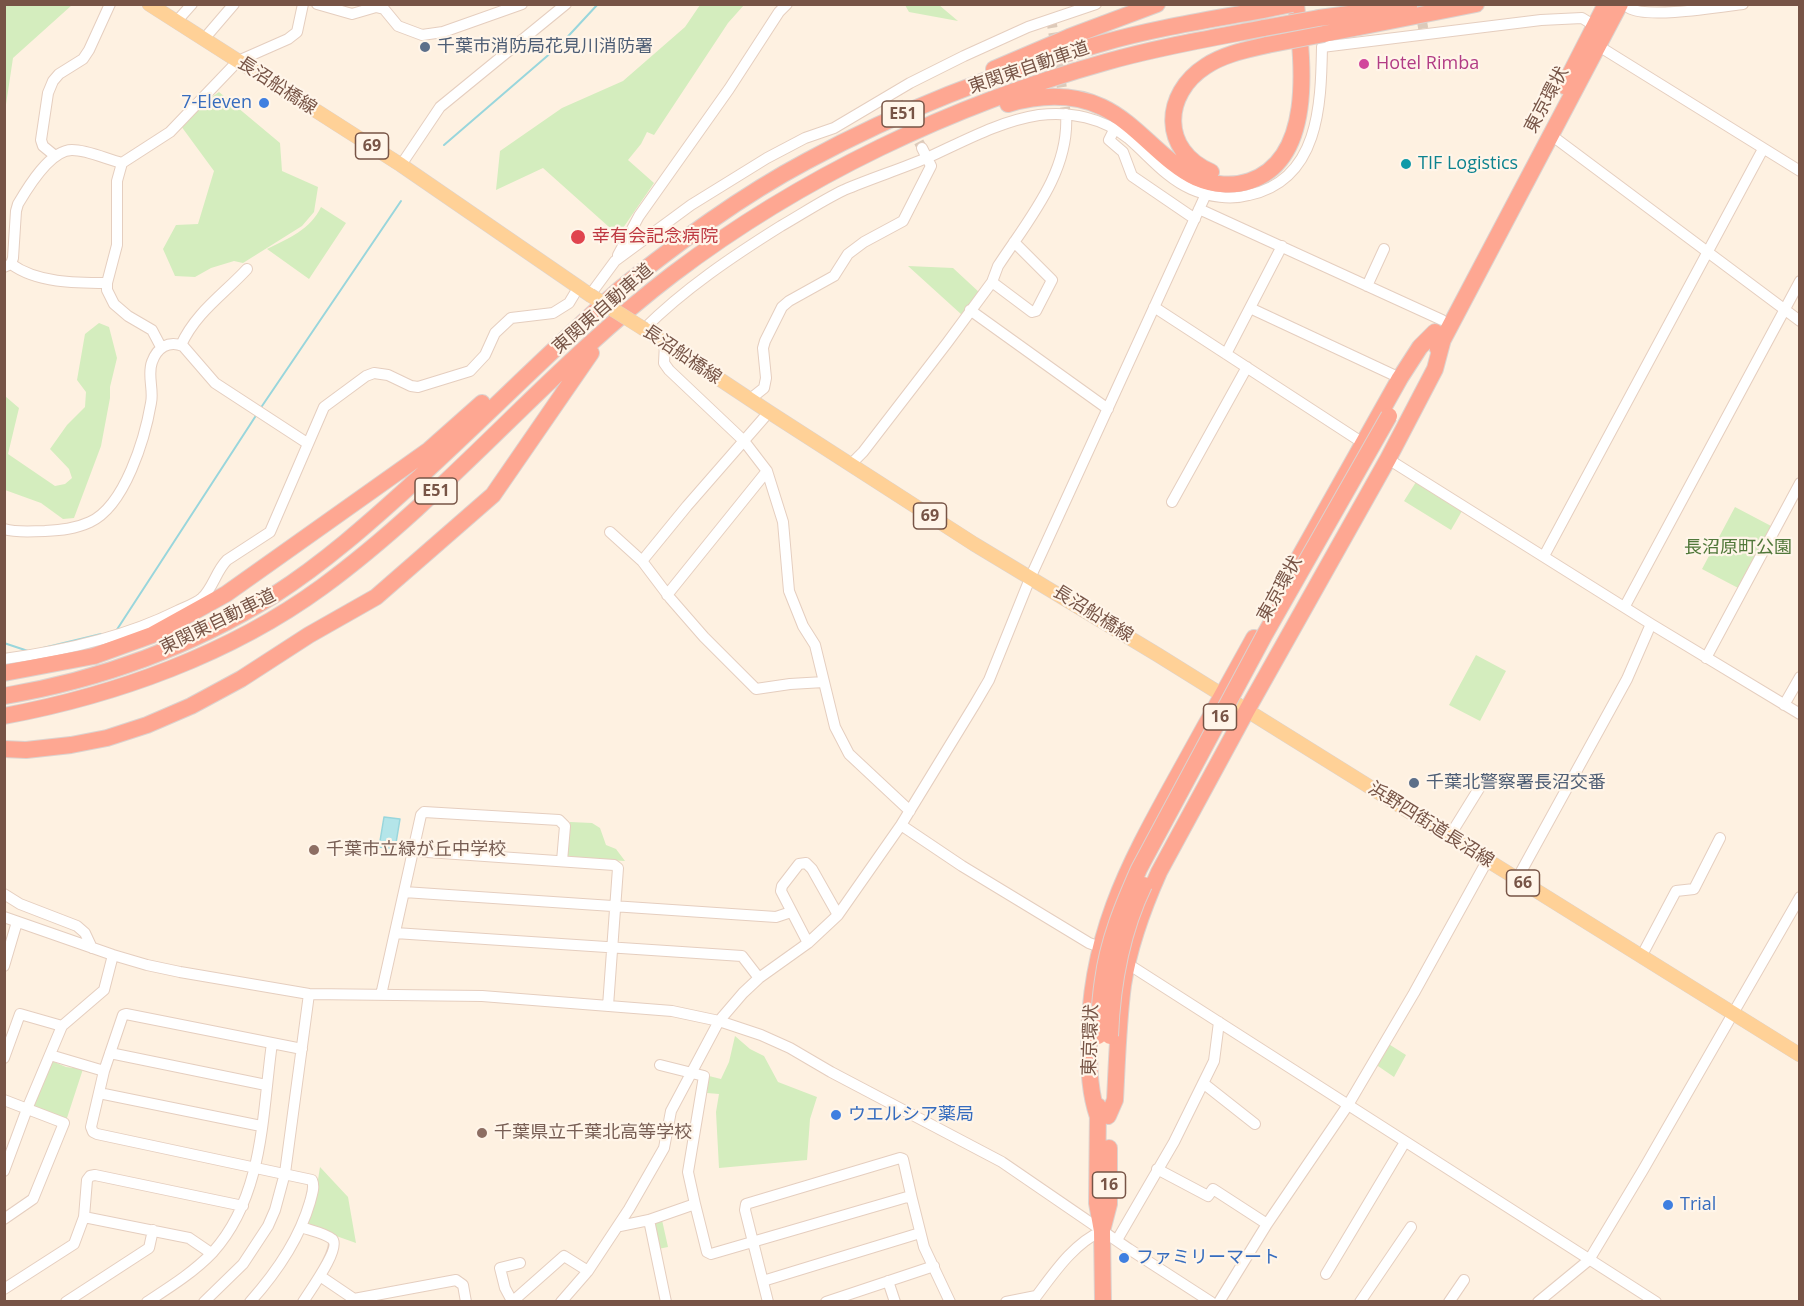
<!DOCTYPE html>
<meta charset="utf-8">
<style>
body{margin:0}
#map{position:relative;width:1804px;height:1306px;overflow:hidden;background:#fef1e1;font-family:"Open Sans",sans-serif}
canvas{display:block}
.frame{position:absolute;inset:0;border:6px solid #775446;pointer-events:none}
</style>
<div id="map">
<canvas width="1804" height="1306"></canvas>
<div class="frame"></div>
</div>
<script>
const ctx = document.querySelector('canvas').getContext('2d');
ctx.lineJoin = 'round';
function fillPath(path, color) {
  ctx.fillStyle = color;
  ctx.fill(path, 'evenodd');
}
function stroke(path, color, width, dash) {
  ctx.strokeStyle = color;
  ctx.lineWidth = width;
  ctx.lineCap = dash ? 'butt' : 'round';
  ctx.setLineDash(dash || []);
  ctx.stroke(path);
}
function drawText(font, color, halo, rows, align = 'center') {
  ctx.font = font + ' "Open Sans","Noto Sans JP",sans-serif';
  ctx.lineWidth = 4.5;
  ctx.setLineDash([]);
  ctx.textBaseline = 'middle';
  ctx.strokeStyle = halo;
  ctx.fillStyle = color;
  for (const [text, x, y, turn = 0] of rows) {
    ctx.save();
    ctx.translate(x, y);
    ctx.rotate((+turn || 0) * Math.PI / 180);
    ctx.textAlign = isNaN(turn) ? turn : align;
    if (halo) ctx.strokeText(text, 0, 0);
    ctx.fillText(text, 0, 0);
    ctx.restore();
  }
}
fillPath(new Path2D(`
 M 5,4 L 72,5 L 13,58 L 5,111 Z
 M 700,5 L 744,5 L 728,23 L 654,135 L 647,132 L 641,144 L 628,160 L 654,183 L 623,228 L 609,227 L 543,168 L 496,190 L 500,151 L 562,108 L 623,81 L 685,27 Z
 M 905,5 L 939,5 L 958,21 L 909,12 Z
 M 219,92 L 280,143 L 282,171 L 318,187 L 314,212 L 302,226 L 243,263 L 234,261 L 211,268 L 195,277 L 175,276 L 163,249 L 176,225 L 198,224 L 214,171 L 181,126 L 206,101 Z
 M 321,207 L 346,223 L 309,279 L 267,249 C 289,238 310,230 321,207 Z
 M 908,266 L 953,268 L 980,293 L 962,315 Z
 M 99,323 L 109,327 L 117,358 L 110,387 L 110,398 L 101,446 L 74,518 L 63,519 L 41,503 L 5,490 L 5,396 L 19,408 L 8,454 L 55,486 L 65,484 L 72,478 L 69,469 L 50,449 L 67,425 L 85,407 L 86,392 L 77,380 L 85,334 Z
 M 1416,482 L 1462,511 L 1451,530 L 1404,501 Z
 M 1735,507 L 1773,527 L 1740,589 L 1702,569 Z
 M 1476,655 L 1506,671 L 1480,721 L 1449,705 Z
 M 570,822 L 592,823 L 600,828 L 606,845 L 616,849 L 625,861 L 569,858 L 566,855 Z
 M 735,1036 L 750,1049 L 764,1056 L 778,1082 L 817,1097 L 810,1119 L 807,1160 L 719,1168 L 716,1112 L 719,1094 L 707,1093 L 709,1076 L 721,1079 L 729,1062 Z
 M 1387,1043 L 1406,1055 L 1394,1077 L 1375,1064 Z
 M 52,1061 L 66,1067 L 83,1069 L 66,1121 L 34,1110 L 31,1103 Z
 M 320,1167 L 348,1197 L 356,1243 L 308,1226 L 306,1221 L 315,1199 Z
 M 662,1220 L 668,1247 L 658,1249 L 653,1226 L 656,1222 Z`), '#d4edbe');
const water = new Path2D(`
 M 384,817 L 400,819 L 395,849 L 379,847 Z`);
fillPath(water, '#b4e5e9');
stroke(water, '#99d6dc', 1.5);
stroke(new Path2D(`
 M 444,145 L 560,45 L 598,4
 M 260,409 L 401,201
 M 116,631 L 257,414
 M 4,643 L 28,651
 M 43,648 L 101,634`), '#99d6dc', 2);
stroke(new Path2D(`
 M 1419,4 L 1424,33
 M 1051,18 L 1066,114
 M 898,102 L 922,148`), '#dccaba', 10, [10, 5]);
const minor = new Path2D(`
 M 317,4 L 352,14 L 376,7 L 384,9 L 398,26 L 422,35 L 443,32 L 522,4
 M 1629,8 C 1647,19 1719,7 1743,4
 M 176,22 L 192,4
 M 204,39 L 234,4
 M 1605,50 L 1800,171
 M 1115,128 L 1109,140 L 1123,152 L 1132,176 L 1195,219
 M 1551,135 L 1800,321
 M 54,155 L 43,146 L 41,140 L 48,93 L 53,81 L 59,74 L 83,59 L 89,50 L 110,4
 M 122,163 L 117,181 L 117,245 L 107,283 L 107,290 L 114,304 L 128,316 L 152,330 L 161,347
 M 401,165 L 440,107 L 566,4
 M 1199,209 L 1442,320
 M 618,255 L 639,216 L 729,89 L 779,12 L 787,4
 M 11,264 C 37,283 75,283 107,283
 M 4,267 L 11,264 L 13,258 L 16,211 L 18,204 C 28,187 50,150 72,150 C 88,150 106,159 122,163 L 170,132 L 238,61 L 288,39 L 297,32 L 303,4
 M 992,282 L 1032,312 L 1036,311 L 1052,280 L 1014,242
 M 1367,286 L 1384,249
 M 590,295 L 615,261 L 691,205 L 767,158 L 805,138 L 834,128 L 910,83 L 964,56 L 1028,27 L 1096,4
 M 1154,307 L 1363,443
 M 1250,308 L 1400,378
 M 970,310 L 1108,409
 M 644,329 C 684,289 733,256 781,226 C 802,214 823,200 844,190 C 872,178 901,169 929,157 C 964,141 1000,121 1039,115 C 1070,111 1103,118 1128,138 C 1149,156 1166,178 1191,189 C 1209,197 1231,200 1249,195 C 1319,180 1321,105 1322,47 L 1541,20 L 1582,18 L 1595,26
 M 665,343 L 664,363 L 669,370 L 744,441 L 767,471 L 783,522 L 789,591 L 803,626 L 815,645 L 835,727 L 849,754 L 910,811
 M 181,345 C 196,312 224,294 247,269
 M 1226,354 L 1282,246
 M 749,400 L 764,388 L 766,378 L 763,348 L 765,341 L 782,307 L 789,301 L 834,276 L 848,254 L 864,242 L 903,221 L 931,166 L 922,148
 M 1388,459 L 1651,624 L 1800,714
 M 850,465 L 863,452 L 947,343 L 992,282 L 998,266 C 1028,220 1070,172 1066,114
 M 1172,502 L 1247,367
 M 4,529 C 18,533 32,531 45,531 C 61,530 75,529 90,522 C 125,506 145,438 151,403 C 154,390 147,375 152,362 C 157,348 168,340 183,346 L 215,383 L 307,443
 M 610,532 L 642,561 L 670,598 L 704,637 L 756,689 L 790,684 L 824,682
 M 1544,556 L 1763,149
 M 642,561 L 687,506 L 769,412
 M 667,595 L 767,471
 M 1625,606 L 1800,281
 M 1706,658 L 1800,483
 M 4,659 C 62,651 125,637 177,611 C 185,607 195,604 202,598 C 213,588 216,571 227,560 L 270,532 L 324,407 L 366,376 L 374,373 L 388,375 L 411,386 L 418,387 L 470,371 L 485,355 L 495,333 L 511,318 L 553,313 L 569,303 L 578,288
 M 1784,705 L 1800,677
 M 901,825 L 962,866 L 1089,943 L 1100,947
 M 1449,837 L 1483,782
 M 413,851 L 614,865 L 618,868 L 608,1006
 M 1517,879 L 1627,679 L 1651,624
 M 404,892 L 776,917 L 791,912
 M 4,894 L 20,904 L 77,926 L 85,933 L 92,948
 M 4,917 L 113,955 L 147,965 L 180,972 L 309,994 L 482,996 L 672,1011 L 719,1021 L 761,1035 L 790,1048 L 831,1072 L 1002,1162 L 1129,1249 L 1211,1302
 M 395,933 L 742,956 L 759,978
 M 808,943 L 781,891 L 782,886 L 799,864 L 806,863 L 812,869 L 838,915
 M 1641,957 L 1676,891 L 1694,889 L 1720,838
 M 1128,964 L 1656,1302
 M 4,966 L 17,922
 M 381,995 L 421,815 L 424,812 L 559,820 L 565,826 L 562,861
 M 110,1053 L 266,1085
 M 50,1055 L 104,1071
 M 4,1058 L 20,1014 L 62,1026
 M 660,1065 L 704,1076 L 688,1172 L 695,1204
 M 1203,1083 L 1255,1124
 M 99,1093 L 261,1126
 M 4,1100 L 64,1123 L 33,1199 L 4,1219
 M 1157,1169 L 1208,1196 L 1213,1189 L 1267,1224
 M 4,1171 L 27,1109 L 62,1026 L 104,990 L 113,955
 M 84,1217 L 189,1238 L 211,1253
 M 649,1220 L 666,1302
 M 620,1226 L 649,1220 L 695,1204 L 707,1252 L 711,1254 L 907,1197 L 912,1199 L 924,1247 L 950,1302
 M 301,1227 C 309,1230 325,1233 332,1239 C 342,1247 309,1292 303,1302
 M 1117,1240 L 1174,1142 L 1214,1061 L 1219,1022
 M 1326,1274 L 1405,1142
 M 320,1276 L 354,1299 L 456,1280 L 463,1285 L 466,1302
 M 763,1281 L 920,1233
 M 888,1281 L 895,1302
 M 4,1289 L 74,1244 L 84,1217 L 87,1180 L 90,1176 L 95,1175 L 243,1206
 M 512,1301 L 505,1288 L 500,1268 L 520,1263
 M 66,1302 L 149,1248 L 153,1230
 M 147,1302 C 170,1287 194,1272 213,1252 C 264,1195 262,1115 272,1043
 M 204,1302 L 243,1264 L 268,1226 L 275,1210 L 285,1173 L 309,994
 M 250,1302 C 276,1273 299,1240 310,1202 C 312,1194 315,1187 312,1180 L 97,1134 L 93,1132 L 91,1127 L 104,1071 L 123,1015 L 126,1014 L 302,1049
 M 512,1302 L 564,1256 L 588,1271
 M 561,1302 L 588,1271 L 629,1209 L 664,1148 L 671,1111 L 719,1021 L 743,993 L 759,978 L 808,943 L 838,915 L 901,825 L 975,704 L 989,680 L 1031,576 L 1206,194
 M 768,1302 L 745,1210 L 746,1204 L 900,1158 L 903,1159 L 912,1199
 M 826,1302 L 934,1266
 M 1006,1302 L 1036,1296
 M 1032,1302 C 1052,1276 1072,1244 1102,1231
 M 1219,1302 L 1267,1224 L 1348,1105 L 1414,993 L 1487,861
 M 1360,1302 L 1411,1227
 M 1449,1302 L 1464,1280
 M 1538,1302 L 1589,1260 L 1643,1170 L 1800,897`);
const major = new Path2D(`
 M 149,4 L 401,165 L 590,295
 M 644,329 L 769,412 L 974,544 L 1158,655 L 1800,1055`);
const highway = new Path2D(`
 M 1319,18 L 1409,6
 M 1324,34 L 1476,4
 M 994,69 L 1069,37 L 1157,4
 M 1564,86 L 1606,4
 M 1008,104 C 1039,95 1072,93 1102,107 C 1138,124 1161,161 1197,178 C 1213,185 1233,187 1250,181 C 1316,158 1302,58 1296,4
 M 1211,172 C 1161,151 1162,94 1206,66 C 1224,54 1246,50 1267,45
 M 1438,349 L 1620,4
 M 1277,597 L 1400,378 L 1420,347 L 1435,332
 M 4,673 L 94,656 L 152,635 L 226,594 L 429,450 L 482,403
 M 4,696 C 99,680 192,646 274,595 C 324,563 369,523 412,484 C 482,420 549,352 620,289 C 679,242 741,196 807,161 C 901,110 1001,71 1103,43 C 1155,28 1209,20 1263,10
 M 4,716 C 116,695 230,654 322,587 C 449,494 548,369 673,274 C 801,177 952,105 1106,62 C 1158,47 1212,38 1264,28
 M 4,749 L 26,750 L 71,745 L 107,738 L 147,725 L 191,706 L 241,679 L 309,635 L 376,597 L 493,495 L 591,353
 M 1098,1106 L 1097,1203 L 1102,1231 L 1103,1302
 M 1108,1116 L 1115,1100 C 1117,1062 1118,1023 1123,985 C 1129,946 1143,908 1159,872 L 1247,710 L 1388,459 L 1435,369 L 1443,339
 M 1098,1117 C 1090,1094 1089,1070 1089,1046 C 1089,938 1126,869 1177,777 C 1202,731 1228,685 1254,638
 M 1103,1227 L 1109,1204 L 1109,1148`);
stroke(minor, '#e5cebf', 12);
stroke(major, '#dcd3cf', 15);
stroke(highway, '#dcd3cf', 18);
stroke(minor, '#fff', 10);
stroke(major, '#ffd197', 14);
stroke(highway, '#fea792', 16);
const majorBridge = new Path2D(`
 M 590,295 L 644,329`);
const highwayBridge = new Path2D(`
 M 1263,10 L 1292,4
 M 1264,28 L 1319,18
 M 1267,45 L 1324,34
 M 1098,1036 C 1099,1018 1100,999 1103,980 C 1108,941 1123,905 1139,869 L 1265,634 L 1389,416
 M 1110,1036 C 1112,984 1121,933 1144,885`);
stroke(majorBridge, '#dcd3cf', 15, []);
stroke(highwayBridge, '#dcd3cf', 18, []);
stroke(majorBridge, '#ffd197', 14);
stroke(highwayBridge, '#fea792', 16);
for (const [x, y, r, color] of [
 [425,47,6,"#5c6f8a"],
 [1364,64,6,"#d1479c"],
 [264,103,6,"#3f7fe0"],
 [1406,164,6,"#0f9aa8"],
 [578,237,8,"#e0444e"],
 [1414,783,6,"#5c6f8a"],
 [314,850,6,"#8d6e63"],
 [836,1115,6,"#3f7fe0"],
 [482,1133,6,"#8d6e63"],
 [1668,1205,6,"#3f7fe0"],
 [1124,1258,6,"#3f7fe0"]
]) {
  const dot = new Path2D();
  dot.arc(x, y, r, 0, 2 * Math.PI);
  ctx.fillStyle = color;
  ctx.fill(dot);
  stroke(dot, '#fff5e9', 2);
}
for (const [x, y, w] of [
 [903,114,42],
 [372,146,33],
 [436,491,42],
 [930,516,33],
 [1220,717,33],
 [1523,883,33],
 [1109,1185,33]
]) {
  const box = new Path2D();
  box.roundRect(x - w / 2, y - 13, w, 26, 4.5);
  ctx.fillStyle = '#fff5e9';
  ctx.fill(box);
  stroke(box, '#775446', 1.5);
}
drawText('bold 16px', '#775446', null, [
 ["E51",903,114],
 ["69",372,146],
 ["E51",436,491],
 ["69",930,516],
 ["16",1220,717],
 ["66",1523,883],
 ["16",1109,1185]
]);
drawText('18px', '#4e5e75', '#fff5e9', [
 ["千葉市消防局花見川消防署",437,47],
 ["千葉北警察署長沼交番",1426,783]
], 'left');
drawText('18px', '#b23c85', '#fff5e9', [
 ["Hotel Rimba",1376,64]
], 'left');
drawText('18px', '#775446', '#fff5e9', [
 ["東関東自動車道",1029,68,-19],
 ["長沼船橋線",277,86,33],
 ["東京環状",1547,100,-62],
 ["東関東自動車道",603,309,-41],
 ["長沼船橋線",682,355,34],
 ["東京環状",1280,589,-61],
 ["長沼船橋線",1093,614,32],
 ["東関東自動車道",218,622,-26],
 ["浜野四街道長沼線",1431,825,32],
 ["東京環状",1091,1040,-88]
]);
drawText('18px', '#366cbe', '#fff5e9', [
 ["7-Eleven",252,103,"right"],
 ["ウエルシア薬局",848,1115],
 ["Trial",1680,1205],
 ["ファミリーマート",1136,1258]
], 'left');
drawText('18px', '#0d838f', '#fff5e9', [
 ["TIF Logistics",1418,164]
], 'left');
drawText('18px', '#be3a42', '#fff5e9', [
 ["幸有会記念病院",592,237]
], 'left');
drawText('18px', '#51783a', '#fff5e9', [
 ["長沼原町公園",1738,548]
]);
drawText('18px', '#785e54', '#fff5e9', [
 ["千葉市立緑が丘中学校",326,850],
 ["千葉県立千葉北高等学校",494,1133]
], 'left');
</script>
